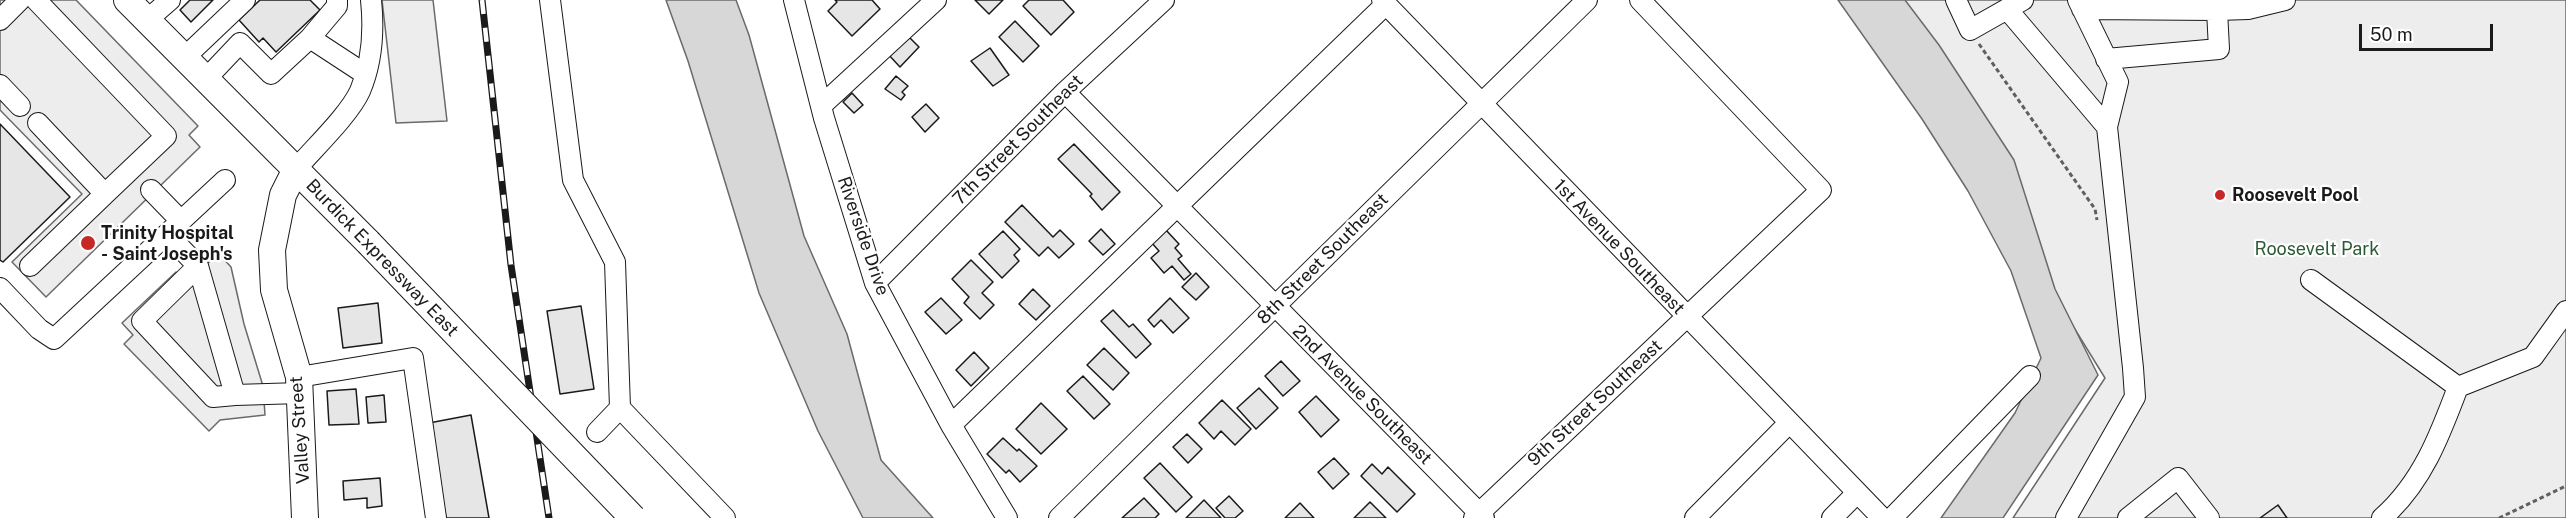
<!DOCTYPE html>
<style>
body{margin:0}
#map{position:relative;width:2566px;height:518px;overflow:hidden;background:#fff;font-family:"Public Sans",sans-serif}
canvas{display:block}
.scale{position:absolute;left:2359px;top:24px;width:134px;height:27px;box-sizing:border-box;border:3px solid #1a1a1a;border-top:0;padding-left:8px;font-size:18px;line-height:21px;white-space:nowrap;color:#1a1a1a;-webkit-text-stroke:4px #fff;paint-order:stroke}
</style>
<div id="map">
<canvas width="2566" height="518"></canvas>
<div class="scale">50 m</div>
</div>
<script>
const ctx = document.querySelector('canvas').getContext('2d');
ctx.lineJoin = 'round';
function fillPath(path, color) {
  ctx.fillStyle = color;
  ctx.fill(path, 'evenodd');
}
function stroke(path, color, width, dash) {
  ctx.strokeStyle = color;
  ctx.lineWidth = width;
  ctx.lineCap = dash ? 'butt' : 'round';
  ctx.setLineDash(dash || []);
  ctx.stroke(path);
}
function drawText(font, color, halo, rows, align = 'center') {
  ctx.font = font + ' "Public Sans",sans-serif';
  ctx.lineWidth = 4.5;
  ctx.setLineDash([]);
  ctx.textBaseline = 'middle';
  ctx.strokeStyle = halo;
  ctx.fillStyle = color;
  for (const [text, x, y, turn = 0] of rows) {
    ctx.save();
    ctx.translate(x, y);
    ctx.rotate((+turn || 0) * Math.PI / 180);
    ctx.textAlign = isNaN(turn) ? turn : align;
    if (halo) ctx.strokeText(text, 0, 0);
    ctx.fillText(text, 0, 0);
    ctx.restore();
  }
}
const built = new Path2D(`
 M 0,0 L 76,0 L 198,126 L 189,135 L 200,147 L 46,297 L 12,262 L 82,194 L 0,110 Z
 M 382,0 L 433,0 L 447,121 L 396,123 Z
 M 1872,0 L 2566,0 L 2566,518 L 2013,518 L 2105,378 Z
 M 219,254 L 231,267 L 244,324 L 263,386 L 265,415 L 220,420 L 209,431 L 124,344 L 133,335 L 122,323 L 176,272 L 186,281 Z`);
fillPath(built, '#ededed');
stroke(built, '#6a6a6a', 1.5);
const water = new Path2D(`
 M 666,0 L 736,0 L 749,35 L 804,236 L 847,334 L 881,460 L 933,518 L 863,518 L 818,431 L 759,293 L 688,61 Z
 M 1838,0 L 1905,0 L 1939,45 L 2014,160 L 2055,289 L 2098,375 L 2003,518 L 1941,518 L 2015,413 L 2041,358 L 2011,271 L 1968,191 L 1922,119 Z`);
fillPath(water, '#d7d7d7');
stroke(water, '#6a6a6a', 1.5);
const building = new Path2D(`
 M 190,0 L 213,0 L 191,22 L 180,10 Z
 M 260,0 L 310,0 L 320,10 L 276,52 L 263,38 L 259,42 L 239,20 Z
 M 835,0 L 872,0 L 880,9 L 852,36 L 828,11 L 837,2 Z
 M 975,0 L 1003,0 L 989,14 Z
 M 1029,0 L 1063,0 L 1074,12 L 1051,35 L 1023,6 Z
 M 1015,21 L 1039,46 L 1023,62 L 999,37 Z
 M 906,34 L 919,47 L 900,67 L 887,53 Z
 M 990,48 L 1009,75 L 993,86 L 971,61 Z
 M 896,76 L 908,86 L 902,92 L 905,95 L 901,100 L 885,89 Z
 M 852,93 L 863,105 L 854,113 L 843,102 Z
 M 926,104 L 939,118 L 925,132 L 912,117 Z
 M 0,124 L 70,197 L 3,262 L 0,260 Z
 M 1074,144 L 1120,192 L 1102,210 L 1090,196 L 1092,194 L 1058,159 Z
 M 1022,205 L 1053,237 L 1060,230 L 1074,244 L 1059,258 L 1048,247 L 1039,256 L 1005,222 Z
 M 1101,229 L 1115,244 L 1103,255 L 1089,241 Z
 M 1165,229 L 1179,244 L 1175,248 L 1182,256 L 1178,259 L 1191,274 L 1184,280 L 1172,266 L 1164,273 L 1151,258 L 1159,251 L 1151,242 Z
 M 1003,231 L 1020,249 L 1014,255 L 1019,261 L 1002,278 L 979,254 Z
 M 971,260 L 993,282 L 982,293 L 994,305 L 980,319 L 964,303 L 969,297 L 952,279 Z
 M 1196,273 L 1209,287 L 1196,300 L 1182,287 Z
 M 1033,289 L 1050,306 L 1036,320 L 1019,304 Z
 M 941,298 L 962,320 L 946,334 L 925,312 Z
 M 1170,298 L 1189,318 L 1173,333 L 1161,320 L 1154,327 L 1148,320 Z
 M 378,303 L 382,343 L 343,348 L 338,308 Z
 M 581,306 L 594,389 L 560,394 L 547,311 Z
 M 1113,310 L 1129,327 L 1133,324 L 1151,344 L 1136,358 L 1101,321 Z
 M 1104,348 L 1129,373 L 1113,390 L 1087,365 Z
 M 974,352 L 989,368 L 971,386 L 956,370 Z
 M 1281,361 L 1300,381 L 1283,396 L 1265,376 Z
 M 1083,376 L 1110,404 L 1094,419 L 1067,391 Z
 M 1259,388 L 1278,408 L 1256,429 L 1237,408 Z
 M 356,389 L 359,424 L 329,425 L 327,391 Z
 M 384,395 L 386,422 L 368,423 L 366,397 Z
 M 1316,396 L 1339,420 L 1321,437 L 1299,412 Z
 M 1222,400 L 1251,429 L 1235,445 L 1221,431 L 1214,439 L 1199,423 Z
 M 1041,403 L 1067,429 L 1041,454 L 1016,429 Z
 M 471,415 L 489,518 L 446,518 L 429,423 Z
 M 1187,434 L 1202,449 L 1188,463 L 1173,447 Z
 M 1003,438 L 1017,451 L 1019,449 L 1037,466 L 1020,482 L 1009,470 L 1006,473 L 987,454 Z
 M 1334,458 L 1349,474 L 1333,489 L 1318,472 Z
 M 1160,463 L 1192,497 L 1176,512 L 1144,478 Z
 M 1372,464 L 1382,474 L 1388,467 L 1415,494 L 1397,512 L 1361,476 Z
 M 380,478 L 382,506 L 367,508 L 367,498 L 344,500 L 343,481 Z
 M 1229,496 L 1243,511 L 1235,518 L 1225,518 L 1216,508 Z
 M 1144,498 L 1159,514 L 1155,518 L 1122,518 Z
 M 1204,500 L 1221,518 L 1186,518 Z
 M 1370,502 L 1386,518 L 1354,518 Z
 M 1300,503 L 1314,518 L 1285,518 Z
 M 2278,505 L 2287,518 L 2260,518 Z`);
fillPath(building, '#e6e6e6');
stroke(building, '#1a1a1a', 1.5);
const minor = new Path2D(`
 M 36,0 L 166,136 L 105,194 L 38,123
 M 550,0 L 573,180 L 615,262 L 620,408 L 597,432
 M 794,0 L 824,118 L 875,283 L 951,425 L 1007,518
 M 1382,0 L 1882,518
 M 1956,0 L 1970,30 L 2023,0
 M 2218,0 L 2217,10 L 2248,9 L 2285,0
 M 2007,9 L 2107,127
 M 2082,9 L 2217,10 L 2219,49 L 2106,59
 M 0,20 L 20,0
 M 147,20 L 170,0
 M 310,38 L 337,6 L 337,0
 M 184,58 L 245,0
 M 205,80 L 240,43 L 271,74 L 310,38 L 365,74
 M 0,85 L 20,106
 M 1065,92 L 1484,518
 M 821,106 L 936,0
 M 296,169 C 314,148 349,115 360,91 C 372,63 374,29 371,0
 M 151,190 L 181,221
 M 167,234 L 198,266 L 142,321 L 213,397 L 235,395
 M 30,266 L 105,194
 M 198,266 L 235,395 L 300,393
 M 2311,280 L 2458,387
 M 875,283 L 1065,92 L 1164,0
 M 0,288 L 39,329 L 54,339 L 225,180
 M 299,377 L 413,358 L 436,518
 M 620,408 L 725,518
 M 951,425 L 1386,4
 M 1059,518 L 1587,0
 M 1474,518 L 1821,190 L 1640,0
 M 1695,518 L 1789,423
 M 1832,518 L 1857,493
 M 1892,518 L 2030,376
 M 2066,518 L 2135,397 L 2133,368 L 2107,127 L 2118,82 L 2078,0
 M 2128,518 L 2178,478 L 2209,518
 M 2382,518 C 2422,483 2440,435 2458,387 L 2533,357 L 2566,311`);
const major = new Path2D(`
 M 127,0 L 368,242
 M 296,169 L 283,195 L 272,250 L 274,290 L 299,377 L 305,518`);
stroke(minor, '#1a1a1a', 22);
stroke(major, '#1a1a1a', 28);
stroke(new Path2D(`
 M 1979,44 L 2095,209 L 2097,220
 M 2499,518 L 2566,486`), '#5f5f5f', 3, [4.5, 3]);
stroke(minor, '#fff', 20);
stroke(major, '#fff', 26);
const rail = new Path2D(`
 M 482,0 L 511,265 L 549,518`);
stroke(rail, '#1a1a1a', 7);
stroke(rail, '#fff', 4.5, [14]);
const majorBridge = new Path2D(`
 M 368,242 L 633,518`);
stroke(majorBridge, '#1a1a1a', 28, []);
stroke(majorBridge, '#fff', 26);
for (const [x, y, r, color] of [
 [2220,195,6,"#c62828"],
 [88,243,8,"#c62828"]
]) {
  const dot = new Path2D();
  dot.arc(x, y, r, 0, 2 * Math.PI);
  ctx.fillStyle = color;
  ctx.fill(dot);
  stroke(dot, '#fff', 2);
}
drawText('18px', '#1a1a1a', '#fff', [
 ["7th Street Southeast",1018,140,-45],
 ["Riverside Drive",863,236,71],
 ["1st Avenue Southeast",1619,247,46],
 ["Burdick Expressway East",382,258,46],
 ["8th Street Southeast",1323,259,-45],
 ["2nd Avenue Southeast",1362,395,45],
 ["9th Street Southeast",1595,403,-43],
 ["Valley Street",300,430,-94]
]);
drawText('bold 18px', '#1a1a1a', '#fff', [
 ["Roosevelt Pool",2232,195],
 ["Trinity Hospital",101,233],
 ["- Saint Joseph's",101,254]
], 'left');
drawText('18px', '#2b5a34', '#fff', [
 ["Roosevelt Park",2317,249]
]);
</script>
